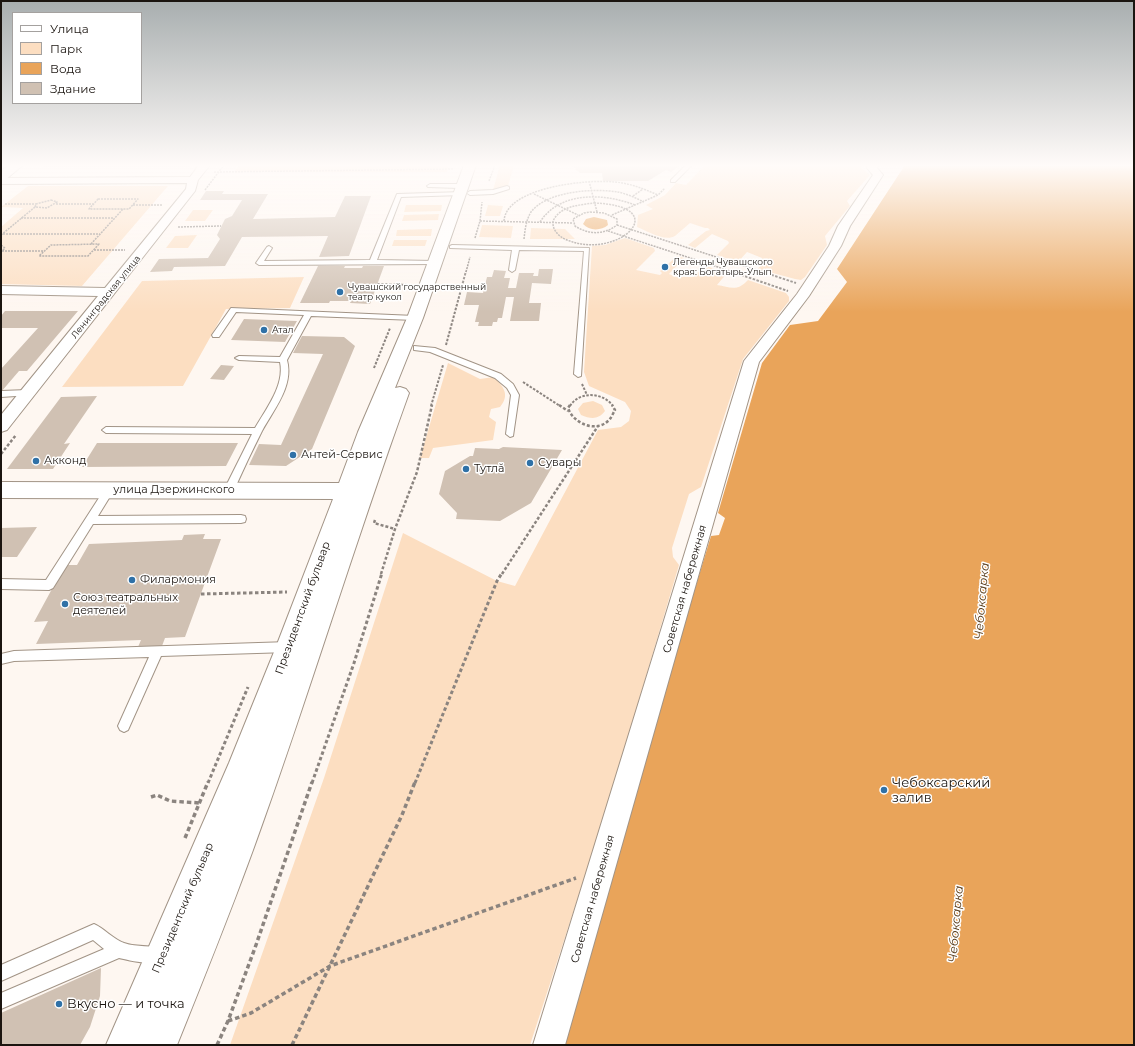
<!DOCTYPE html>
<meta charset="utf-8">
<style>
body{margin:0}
#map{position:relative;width:1135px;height:1046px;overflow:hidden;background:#fef7f1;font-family:Montserrat,sans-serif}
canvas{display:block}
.frame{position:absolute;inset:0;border:2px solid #1b1510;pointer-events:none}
.legend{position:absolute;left:12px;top:12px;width:130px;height:92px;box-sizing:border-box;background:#fff;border:1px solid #a4a19f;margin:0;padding:5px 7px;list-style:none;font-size:12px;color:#1b1510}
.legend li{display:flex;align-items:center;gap:8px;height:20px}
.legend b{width:20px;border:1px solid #a4a19f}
</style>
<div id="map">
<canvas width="1135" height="1046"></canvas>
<div class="frame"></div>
<ul class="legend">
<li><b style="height:5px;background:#fff"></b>Улица</li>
<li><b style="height:11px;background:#fcdec1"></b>Парк</li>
<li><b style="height:11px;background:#e9a45a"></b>Вода</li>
<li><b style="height:11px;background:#d0c1b3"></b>Здание</li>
</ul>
</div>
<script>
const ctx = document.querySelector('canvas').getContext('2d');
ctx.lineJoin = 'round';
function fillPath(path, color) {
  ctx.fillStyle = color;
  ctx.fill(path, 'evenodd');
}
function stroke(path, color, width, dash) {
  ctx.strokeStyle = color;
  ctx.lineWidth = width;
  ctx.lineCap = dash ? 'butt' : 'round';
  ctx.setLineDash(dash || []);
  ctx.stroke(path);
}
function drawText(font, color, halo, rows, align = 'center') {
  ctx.font = font + ' Montserrat,sans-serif';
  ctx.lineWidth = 3;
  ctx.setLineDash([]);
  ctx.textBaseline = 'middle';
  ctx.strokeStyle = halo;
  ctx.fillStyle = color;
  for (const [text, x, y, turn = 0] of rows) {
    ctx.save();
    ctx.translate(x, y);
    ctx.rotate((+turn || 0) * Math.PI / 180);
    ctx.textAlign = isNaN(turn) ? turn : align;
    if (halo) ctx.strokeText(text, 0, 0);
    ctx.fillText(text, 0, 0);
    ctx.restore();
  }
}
fillPath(new Path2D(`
 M 239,165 L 449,165 L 447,172 L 234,172 Z
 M 500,165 L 514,165 L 508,186 L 493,190 Z
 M 705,165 L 862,165 L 861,167 L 870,175 L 847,201 L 850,206 L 825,236 L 827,245 L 805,277 L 801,280 L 795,279 L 758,269 L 764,261 L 762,258 L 747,252 L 738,262 L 717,255 L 729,243 L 728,241 L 712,234 L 695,248 L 688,245 L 706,231 L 710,230 L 708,228 L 705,228 L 690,223 C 685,227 680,232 675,236 C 665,242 647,231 637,227 L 638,215 L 653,209 L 646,205 L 665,195 L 676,183 L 686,185 Z
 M 28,186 L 168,186 L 82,286 L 1,284 L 1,227 L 23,208 L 1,207 Z
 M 406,205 L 442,205 L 441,211 L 404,212 Z
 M 488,205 L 503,206 L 500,216 L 485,216 Z
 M 193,210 L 213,210 L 205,221 L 185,221 Z
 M 439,214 L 438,220 L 402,221 L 404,215 Z
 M 482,225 L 513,226 L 511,238 L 479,237 Z
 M 531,228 L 565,229 L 575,239 L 530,239 Z
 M 432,229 L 431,236 L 396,236 L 397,230 Z
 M 197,235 L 188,248 L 166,248 L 175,236 Z
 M 625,238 L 654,248 L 655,251 L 636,270 L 660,275 L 662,273 L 660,271 L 677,256 L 684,258 L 669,274 L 676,277 L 693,277 L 706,266 L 727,273 L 717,285 C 730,287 737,292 748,280 L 786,293 L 789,297 L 789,301 L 743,359 L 701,487 L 689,494 L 672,548 L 673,557 L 679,565 L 606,811 L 530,1045 L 230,1045 L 324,778 L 403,533 L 497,581 L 515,586 L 598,430 L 621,427 L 629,421 L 631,411 L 625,402 L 589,386 L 584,372 L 592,246 L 605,245 Z
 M 394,240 L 427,240 L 425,246 L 392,246 Z
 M 304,277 L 290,308 L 226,309 L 183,386 L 62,387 L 142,281 Z
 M 448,363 L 480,379 L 494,377 C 504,387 510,395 500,407 L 491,409 L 489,417 L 496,422 L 493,440 L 433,448 L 429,458 L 420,458 Z
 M 593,401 L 602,405 L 605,411 C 598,420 591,419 581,415 L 578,409 L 583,403 Z`), '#fcdec1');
fillPath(new Path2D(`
 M 905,165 L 1134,165 L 1134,1045 L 556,1045 L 711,536 L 719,535 L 725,518 L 718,513 L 762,363 L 790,325 L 818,321 L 847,282 L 837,269 Z
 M 594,217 L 607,220 L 608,225 C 601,231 589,231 583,224 L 586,219 Z`), '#e9a45a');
fillPath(new Path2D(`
 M 46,165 L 190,165 L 188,167 L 44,167 Z
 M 571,165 L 681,165 L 671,172 L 666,170 L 648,181 L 603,181 L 602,173 L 580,173 Z
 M 206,191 L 224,191 L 222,194 L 268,194 L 253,219 L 335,217 L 345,196 L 371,196 L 349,256 L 319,257 L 328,236 L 242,237 L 225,266 L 174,267 L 172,271 L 150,272 L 159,259 L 208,258 L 220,239 L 217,235 L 225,219 L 232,216 L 242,200 L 200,200 Z
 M 318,266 L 345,266 L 344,268 L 362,268 L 363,266 L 384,266 L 370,304 L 350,303 L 351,301 L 330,301 L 329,303 L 300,303 Z
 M 539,269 L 553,269 L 551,284 L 532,283 L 529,303 L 541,303 L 539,321 L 510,321 L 514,297 L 506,297 L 502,318 L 498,318 L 497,322 L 493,322 L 492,326 L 478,326 L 479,322 L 475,322 L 479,305 L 464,305 L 467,292 L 483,293 L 487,277 L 492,277 L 494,270 L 506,271 L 504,278 L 510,278 L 508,288 L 516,288 L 519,273 L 534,273 L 533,276 L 538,276 Z
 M 5,311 L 78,311 L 27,371 L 19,371 L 1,392 L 1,369 L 38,328 L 1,328 L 1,316 Z
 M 244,319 L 297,321 L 285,342 L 231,340 Z
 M 302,336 L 344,337 L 355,346 L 312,449 L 286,466 L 249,465 L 259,444 L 281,445 L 323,354 L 293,353 Z
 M 221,365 L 234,366 L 224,380 L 210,379 Z
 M 97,396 L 64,444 L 70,443 L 53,469 L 7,469 L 61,397 Z
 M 97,443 L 238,443 L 226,466 L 82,467 Z
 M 503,447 L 562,450 L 531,503 L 500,521 L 456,519 L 457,513 L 439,494 L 445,471 L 470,456 L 473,456 L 475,448 L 499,449 Z
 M 37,527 L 17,557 L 1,557 L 1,528 Z
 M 205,534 L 203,539 L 221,539 L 185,637 L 165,638 L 162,646 L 138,647 L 141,640 L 36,644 L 48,621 L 34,622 L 65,565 L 77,565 L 89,544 L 182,540 L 184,535 Z
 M 101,968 L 100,996 L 90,1027 L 80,1045 L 1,1045 L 1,1013 Z`), '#d0c1b3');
const lane = new Path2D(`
 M 686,165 L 692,165 L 675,182 L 671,182 L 671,180 Z
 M 430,184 L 459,184 L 462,186 L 459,188 L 428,187 L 427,186 Z
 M 507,186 L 509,187 L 509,189 L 493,194 L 470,195 L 467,193 L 470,191 L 493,190 Z
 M 463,192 L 464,193 L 461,195 L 401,197 L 377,260 L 435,261 L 438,263 L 437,264 L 259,265 L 256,263 L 267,247 L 269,246 L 272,248 L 264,261 L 370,260 L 397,194 Z
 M 452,245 L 589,248 L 581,376 L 578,377 L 574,374 L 584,251 L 519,250 L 515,270 L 512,272 L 509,270 L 512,250 L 450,248 L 450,246 Z
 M 231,308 L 415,316 L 419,318 L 415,320 L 311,316 L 287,360 C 294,386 274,409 262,431 C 252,451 243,470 234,490 L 229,494 L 224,490 L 252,434 L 106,433 L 102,430 L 106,427 L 255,428 C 266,409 285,385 280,362 L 239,360 L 235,358 L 239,356 L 280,357 L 304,315 L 236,312 L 219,337 L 213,337 L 212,335 Z
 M 414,346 L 435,348 L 501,374 L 513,384 L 519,395 L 513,436 L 510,437 L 506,434 L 511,395 L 507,388 L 495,378 L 430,352 L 414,350 Z
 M 28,390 L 31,391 L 32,393 L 31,395 L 1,397 L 1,391 Z
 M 109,486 L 114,490 L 98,516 L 241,515 L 245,516 L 246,519 L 245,522 L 241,523 L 93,524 L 53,588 L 49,590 L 1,589 L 1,579 L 46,580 L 106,487 Z
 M 289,642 L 293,643 L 295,647 L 293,651 L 289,652 L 161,656 L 128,730 L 124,732 L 120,730 L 118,726 L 149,657 L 14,661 L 1,664 L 1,654 L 14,651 Z
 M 94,924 C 105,929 113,939 124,943 C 137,948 152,944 164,950 L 167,955 L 164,960 C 151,966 133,961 119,958 L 1,1009 L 1,993 L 104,949 L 93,940 L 1,981 L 1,965 Z`);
const street = new Path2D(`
 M 199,165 L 210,165 L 198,180 L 195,191 L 7,430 L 1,432 L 1,415 L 98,296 L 1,294 L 1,286 L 105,288 L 186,189 L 187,183 L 1,184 L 1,178 L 190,177 Z
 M 868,165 L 878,165 L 877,168 L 883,175 L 850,226 L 841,246 L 809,296 L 759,362 L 565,1045 L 533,1045 L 744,361 L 797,294 L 829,246 L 838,226 L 873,175 L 867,168 Z`);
const secondary = new Path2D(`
 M 464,165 L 476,165 L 423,318 L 395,388 L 400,387 L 406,389 L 409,393 C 354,544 308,699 253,850 C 229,916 203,980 177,1045 L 106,1045 L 229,763 L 276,647 L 333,499 L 1,498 L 1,482 L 339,483 L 358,432 L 407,318 Z`);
const primary = new Path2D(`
 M 9,165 L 23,165 L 5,180 L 1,181 L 1,171 Z`);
stroke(lane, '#a29486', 2);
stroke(street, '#a29486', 2);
stroke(secondary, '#a29486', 2);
stroke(primary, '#a29486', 2);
stroke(new Path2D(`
 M 214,172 L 453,169
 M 489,181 L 495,165
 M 589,181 L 597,212
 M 205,190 L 224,165
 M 534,194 L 578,215
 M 633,196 L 643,189
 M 98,199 L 138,199 L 129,209 L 89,209 Z
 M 51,200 L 57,202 L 47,208 L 35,207 L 36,204 Z
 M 594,203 C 676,206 618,261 567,240 C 559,237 552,230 553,221 C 560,206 579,205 594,203 Z
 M 5,204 L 36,204
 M 56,204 L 93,204
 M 133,205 L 162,205
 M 590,212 L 604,213 L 617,219 L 617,225 C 604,235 589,235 575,226 L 573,219 L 584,213 Z
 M 612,215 L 658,195 L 665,188
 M 21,218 L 114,218
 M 480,221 L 573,223
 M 504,221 C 506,187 588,179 614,182 C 630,183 644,189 658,195
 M 540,222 C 560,191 604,193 635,205
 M 617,225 L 763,272
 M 178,227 L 221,226
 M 608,231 L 733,272
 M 3,234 L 100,234
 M 1,235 L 35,207
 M 475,238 L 480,221 L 482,202
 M 524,239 C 525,230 526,220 531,212 C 547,191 594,188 618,192 C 627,194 636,198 644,202
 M 91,244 L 123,209
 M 99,244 L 88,256 L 39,256 L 51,245 Z
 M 1,245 L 5,248 L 1,252
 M 94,250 L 125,250
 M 2,251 L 45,251
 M 466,272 L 470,257`), '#8b847f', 1.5, [2, 1]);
stroke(new Path2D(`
 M 730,271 L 788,291
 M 760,271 L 796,283
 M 377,284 L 410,285
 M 446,345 L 466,271
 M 374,368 L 390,328
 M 523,382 L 560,406
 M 582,384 L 587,395
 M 431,406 L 443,365
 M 570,406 C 579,391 603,392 613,406`), '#8b847f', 2, [2.5, 1.5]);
stroke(new Path2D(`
 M 559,405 L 568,411
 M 570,405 L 568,408 C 573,423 595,433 608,421 C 611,419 613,413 615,410 L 612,405
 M 1,454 L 16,435
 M 375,520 L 374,523 L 395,529
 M 381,574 L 395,529 L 417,472 L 432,405
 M 502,574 L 598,426`), '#8b847f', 2.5, [3, 2]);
stroke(new Path2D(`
 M 201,594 L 287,592
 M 208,783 L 248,687
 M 312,783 L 354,663 L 382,573
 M 415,783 L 497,581 L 502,573`), '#8b847f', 3, [3.5, 2.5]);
stroke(new Path2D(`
 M 151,797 L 157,795 L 170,801 L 200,803
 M 185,838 L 208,782
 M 228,1021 L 251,1013 L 330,966 L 576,878
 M 217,1045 L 228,1021 L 256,945 L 312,782
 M 292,1045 L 402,815 L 415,782`), '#8b847f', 3.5, [4.5, 3]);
fillPath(lane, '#fff');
fillPath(street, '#fff');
fillPath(secondary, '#fff');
fillPath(primary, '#fff');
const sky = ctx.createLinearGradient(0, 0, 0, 312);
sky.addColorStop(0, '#a8aeaf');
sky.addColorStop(0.53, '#fffbf9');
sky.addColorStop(1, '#fffbf900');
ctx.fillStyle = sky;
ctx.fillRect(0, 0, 1135, 312);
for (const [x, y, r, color] of [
 [665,267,4,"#2f71a7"],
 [340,292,4,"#2f71a7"],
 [264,330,4,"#2f71a7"],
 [293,455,4,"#2f71a7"],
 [36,461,4,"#2f71a7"],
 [530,463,4,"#2f71a7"],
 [466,469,4,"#2f71a7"],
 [132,580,4,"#2f71a7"],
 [65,604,4,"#2f71a7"],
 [884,790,4,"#2f71a7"],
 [59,1004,4,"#2f71a7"]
]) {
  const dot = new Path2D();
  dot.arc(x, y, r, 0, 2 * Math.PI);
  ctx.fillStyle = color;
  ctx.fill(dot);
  stroke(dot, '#fff', 1.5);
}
drawText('9px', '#1b1510', '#fff', [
 ["Легенды Чувашского",673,262],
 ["края: Богатырь-Улып",673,272],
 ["Чувашский государственный",348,287],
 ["театр кукол",348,297],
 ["Атал",272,330]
], 'left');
drawText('9px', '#1b1510', '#fff', [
 ["Ленинградская улица",106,297,-51]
]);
drawText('11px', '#1b1510', '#fff', [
 ["Антей-Сервис",301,455],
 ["Акконд",44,461],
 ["Сувары",538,463],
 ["Тутлӑ",474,469],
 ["Филармония",140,580],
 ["Союз театральных",73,598],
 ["деятелей",73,611]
], 'left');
drawText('11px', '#1b1510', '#fff', [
 ["улица Дзержинского",174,490],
 ["Советская набережная",685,589,-74],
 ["Президентский бульвар",303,608,-70],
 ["Советская набережная",593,899,-74],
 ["Президентский бульвар",183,908,-67]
]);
drawText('italic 12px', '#563a1a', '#fff', [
 ["Чебоксарка",982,601,-85],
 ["Чебоксарка",956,924,-85]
]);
drawText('13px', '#1b1510', '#fff', [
 ["Чебоксарский",892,783],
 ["залив",892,798],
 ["Вкусно — и точка",67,1004]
], 'left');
</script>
